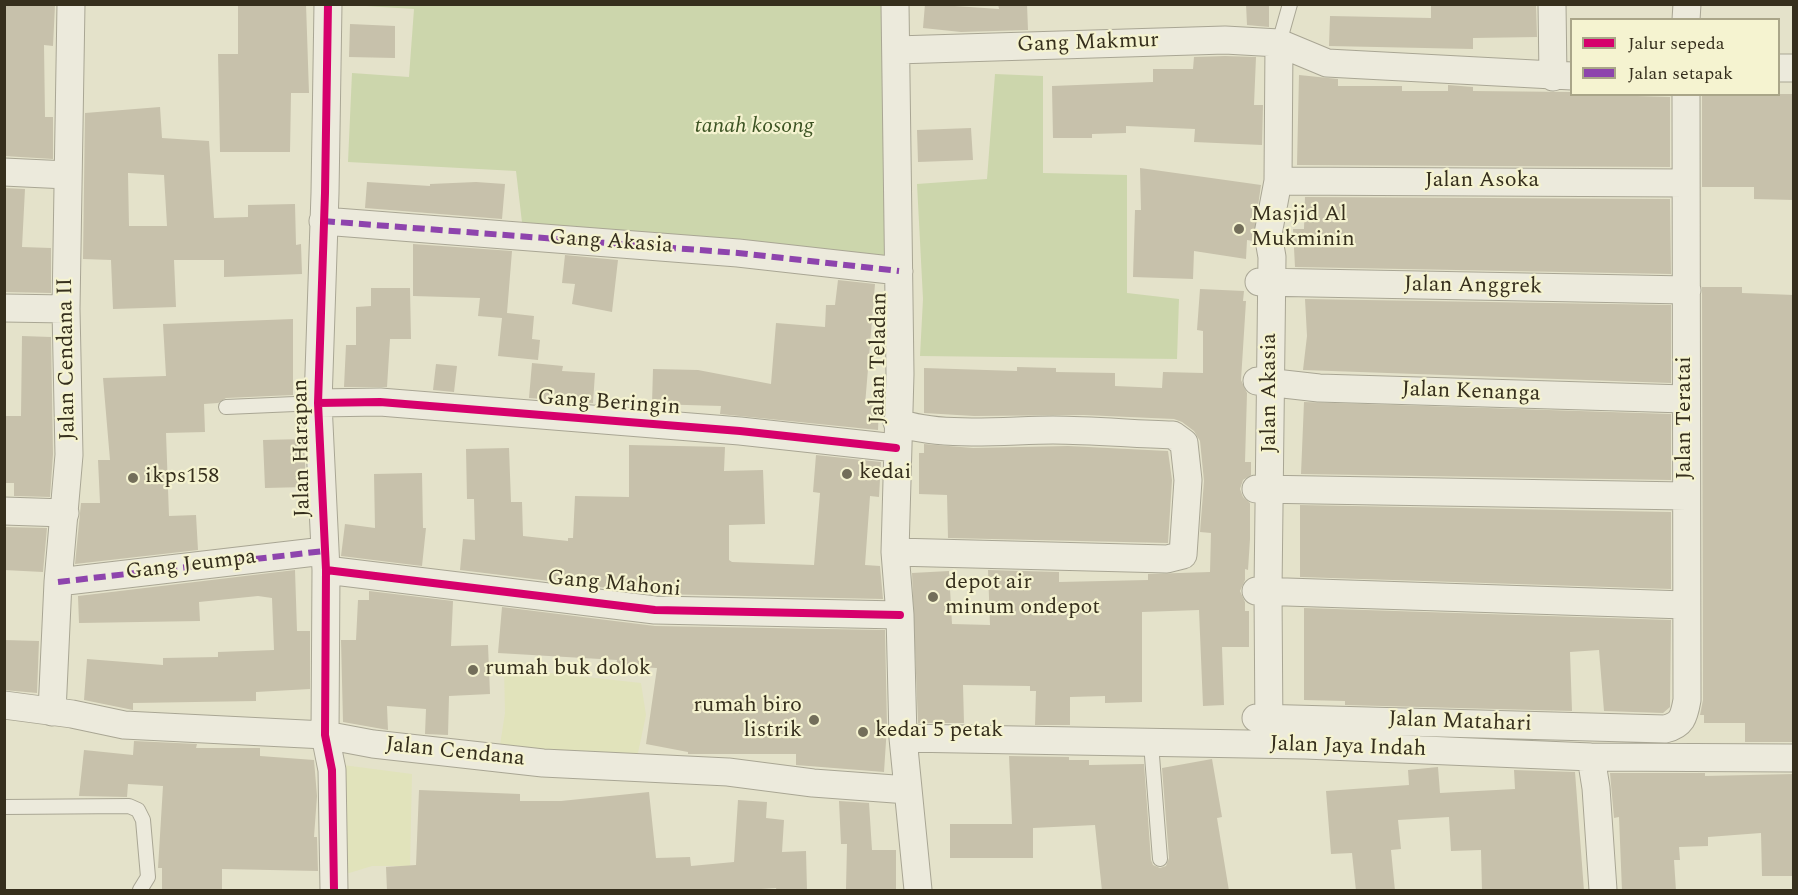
<!DOCTYPE html>
<style>
body{margin:0}
#map{position:relative;width:1798px;height:895px;overflow:hidden;background:#e4e2ca;font-family:Spectral,serif}
canvas{display:block}
.frame{position:absolute;inset:0;border:6px solid #362f1d;pointer-events:none}
.legend{position:absolute;left:1570px;top:18px;width:210px;height:78px;box-sizing:border-box;background:#f5f3d0;border:2px solid #a9a588;margin:0;padding:8px 10px;list-style:none;font-size:18px;color:#362f1d}
.legend li{display:flex;align-items:center;gap:12px;height:30px}
.legend b{width:30px;border:2px solid #a9a588}
</style>
<div id="map">
<canvas width="1798" height="895"></canvas>
<div class="frame"></div>
<ul class="legend">
<li><b style="height:8px;background:#d6006c"></b>Jalur sepeda</li>
<li><b style="height:8px;background:#8e44ad"></b>Jalan setapak</li>
</ul>
</div>
<script>
const ctx = document.querySelector('canvas').getContext('2d');
ctx.lineJoin = 'round';
function fillPath(path, color) {
  ctx.fillStyle = color;
  ctx.fill(path, 'evenodd');
}
function stroke(path, color, width, dash) {
  ctx.strokeStyle = color;
  ctx.lineWidth = width;
  ctx.lineCap = dash ? 'butt' : 'round';
  ctx.setLineDash(dash || []);
  ctx.stroke(path);
}
function drawText(font, color, halo, rows, align = 'center') {
  ctx.font = font + ' Spectral,serif';
  ctx.lineWidth = 4.5;
  ctx.setLineDash([]);
  ctx.textBaseline = 'middle';
  ctx.strokeStyle = halo;
  ctx.fillStyle = color;
  for (const [text, x, y, turn = 0] of rows) {
    ctx.save();
    ctx.translate(x, y);
    ctx.rotate((+turn || 0) * Math.PI / 180);
    ctx.textAlign = isNaN(turn) ? turn : align;
    if (halo) ctx.strokeText(text, 0, 0);
    ctx.fillText(text, 0, 0);
    ctx.restore();
  }
}
fillPath(new Path2D(`
 M 504,668 L 641,683 L 646,715 L 635,767 L 498,758 L 505,713 Z
 M 343,765 L 412,774 L 410,866 L 372,866 L 346,874 Z`), '#e1e3bb');
fillPath(new Path2D(`
 M 350,5 L 883,5 L 887,264 L 523,231 L 516,171 L 348,162 L 352,73 L 409,77 L 414,9 Z
 M 995,74 L 1043,76 L 1043,173 L 1127,175 L 1127,293 L 1179,299 L 1177,359 L 920,356 L 923,299 L 917,184 L 987,179 Z`), '#ccd6ac');
fillPath(new Path2D(`
 M 4,4 L 55,5 L 53,46 L 44,45 L 45,117 L 53,117 L 53,159 L 4,156 Z
 M 238,4 L 306,4 L 309,93 L 291,93 L 290,152 L 220,152 L 218,54 L 238,54 Z
 M 925,4 L 999,9 L 998,4 L 1027,4 L 1028,30 L 961,32 L 923,28 Z
 M 1246,4 L 1269,4 L 1269,27 L 1247,25 Z
 M 1431,4 L 1536,4 L 1537,37 L 1473,38 L 1473,49 L 1329,46 L 1330,16 L 1431,18 Z
 M 350,24 L 395,26 L 395,58 L 349,57 Z
 M 1225,56 L 1256,57 L 1254,105 L 1263,105 L 1262,145 L 1194,142 L 1195,129 L 1126,126 L 1126,133 L 1092,134 L 1092,138 L 1053,138 L 1052,86 L 1153,82 L 1153,69 L 1193,69 L 1194,57 Z
 M 1299,75 L 1338,79 L 1338,86 L 1402,86 L 1402,91 L 1448,91 L 1448,85 L 1473,87 L 1473,91 L 1572,92 L 1572,94 L 1670,97 L 1670,167 L 1297,165 Z
 M 1702,94 L 1794,94 L 1794,200 L 1754,199 L 1754,187 L 1702,187 Z
 M 160,107 L 162,138 L 209,141 L 214,218 L 248,217 L 248,205 L 295,204 L 296,245 L 301,244 L 302,274 L 224,277 L 224,260 L 174,260 L 176,307 L 113,309 L 111,260 L 83,259 L 85,113 ZM 128,173 L 164,175 L 167,226 L 129,226 Z
 M 971,128 L 973,160 L 918,162 L 917,130 Z
 M 1140,168 L 1261,185 L 1253,241 L 1247,240 L 1246,259 L 1194,251 L 1193,279 L 1133,277 L 1135,210 L 1141,210 Z
 M 367,182 L 430,186 L 430,184 L 476,182 L 505,184 L 502,219 L 365,208 Z
 M 4,188 L 25,189 L 22,247 L 51,248 L 51,293 L 4,292 Z
 M 1305,197 L 1670,199 L 1671,274 L 1295,267 L 1293,229 L 1304,229 Z
 M 413,244 L 512,251 L 507,313 L 534,316 L 532,339 L 540,340 L 538,360 L 498,356 L 502,318 L 478,316 L 480,298 L 413,296 Z
 M 565,255 L 618,260 L 612,312 L 572,304 L 575,284 L 562,283 Z
 M 838,280 L 875,284 L 865,405 L 879,406 L 878,430 L 720,414 L 721,406 L 652,404 L 653,369 L 698,370 L 771,384 L 776,323 L 825,327 L 826,305 L 835,305 Z
 M 1702,287 L 1742,287 L 1742,293 L 1794,295 L 1794,742 L 1745,742 L 1745,723 L 1704,723 L 1704,715 L 1700,715 L 1703,700 Z
 M 371,288 L 410,288 L 411,339 L 390,339 L 387,387 L 344,387 L 346,345 L 356,345 L 356,307 L 371,306 Z
 M 1200,289 L 1244,291 L 1243,301 L 1246,301 L 1241,380 L 1247,393 L 1245,462 L 1251,462 L 1251,475 L 1243,480 L 1240,489 L 1243,497 L 1250,503 L 1250,539 L 1248,570 L 1245,569 L 1245,580 L 1240,591 L 1245,602 L 1245,611 L 1249,611 L 1249,647 L 1222,647 L 1224,705 L 1203,706 L 1199,610 L 1142,612 L 1142,702 L 1105,703 L 1105,696 L 1070,697 L 1070,725 L 1035,725 L 1036,691 L 1030,691 L 1030,686 L 963,685 L 964,723 L 918,723 L 912,573 L 949,571 L 952,624 L 990,625 L 988,570 L 1059,572 L 1059,582 L 1148,580 L 1148,574 L 1210,572 L 1211,533 L 1200,532 L 1204,481 L 1200,441 L 1194,431 L 1182,422 L 1174,419 L 1084,415 L 974,416 L 924,413 L 924,368 L 1017,371 L 1017,367 L 1056,368 L 1056,372 L 1115,373 L 1115,386 L 1162,388 L 1163,372 L 1203,373 L 1203,331 L 1197,330 Z
 M 1305,299 L 1671,305 L 1671,383 L 1303,370 L 1307,336 Z
 M 293,319 L 293,395 L 226,398 L 218,403 L 204,404 L 205,432 L 166,433 L 169,516 L 196,515 L 198,550 L 75,564 L 81,503 L 100,503 L 98,460 L 110,460 L 103,378 L 166,376 L 163,324 Z
 M 22,336 L 51,337 L 53,454 L 50,497 L 14,496 L 14,483 L 4,483 L 4,416 L 21,416 Z
 M 532,363 L 563,366 L 562,371 L 595,373 L 593,403 L 529,398 Z
 M 436,364 L 457,366 L 454,392 L 433,390 Z
 M 1304,402 L 1671,414 L 1671,480 L 1301,474 Z
 M 304,439 L 306,487 L 265,488 L 263,440 Z
 M 924,444 L 973,448 L 1068,446 L 1168,451 L 1172,480 L 1168,543 L 948,538 L 947,495 L 919,494 L 919,453 L 924,453 Z
 M 629,445 L 725,447 L 724,471 L 763,470 L 765,524 L 729,525 L 729,560 L 732,562 L 814,565 L 820,493 L 813,492 L 816,455 L 881,462 L 879,497 L 870,496 L 865,565 L 880,566 L 883,599 L 656,594 L 460,570 L 463,539 L 475,540 L 474,499 L 467,499 L 466,449 L 509,448 L 511,502 L 522,502 L 523,536 L 568,541 L 568,538 L 573,538 L 575,496 L 629,497 Z
 M 422,473 L 423,528 L 426,528 L 422,566 L 341,556 L 345,524 L 375,528 L 374,474 Z
 M 1300,505 L 1671,512 L 1671,589 L 1300,577 Z
 M 4,527 L 47,528 L 43,572 L 4,570 Z
 M 295,570 L 297,631 L 310,631 L 310,689 L 256,692 L 256,701 L 133,703 L 133,710 L 84,700 L 87,659 L 163,665 L 163,658 L 218,657 L 218,652 L 274,650 L 272,598 L 258,596 L 199,602 L 200,621 L 79,623 L 78,596 Z
 M 369,591 L 453,601 L 451,646 L 488,645 L 490,694 L 449,696 L 448,735 L 425,734 L 426,709 L 387,706 L 388,730 L 343,722 L 341,640 L 356,640 L 358,600 L 369,600 Z
 M 502,607 L 655,626 L 885,630 L 887,726 L 884,772 L 796,765 L 796,754 L 688,754 L 688,752 L 646,744 L 657,668 L 616,666 L 617,660 L 498,653 Z
 M 1304,608 L 1671,620 L 1670,707 L 1663,713 L 1604,711 L 1599,650 L 1570,652 L 1572,711 L 1345,705 L 1345,701 L 1304,700 Z
 M 4,640 L 39,641 L 37,693 L 4,690 Z
 M 134,741 L 197,744 L 196,748 L 260,748 L 260,756 L 314,760 L 317,796 L 314,837 L 317,837 L 318,871 L 222,869 L 222,891 L 162,891 L 162,868 L 158,868 L 163,786 L 128,784 L 127,797 L 79,796 L 84,750 L 133,755 Z
 M 1009,756 L 1069,757 L 1069,760 L 1089,760 L 1089,765 L 1144,764 L 1151,860 L 1153,865 L 1160,868 L 1166,866 L 1169,858 L 1162,768 L 1212,759 L 1222,817 L 1217,818 L 1229,891 L 1102,891 L 1095,825 L 1033,828 L 1033,858 L 950,858 L 950,824 L 1012,824 Z
 M 1438,767 L 1440,793 L 1515,789 L 1514,770 L 1575,772 L 1584,891 L 1482,891 L 1481,850 L 1451,851 L 1449,817 L 1398,820 L 1401,849 L 1391,850 L 1395,891 L 1356,891 L 1352,853 L 1331,854 L 1326,791 L 1409,785 L 1408,770 Z
 M 1610,773 L 1705,773 L 1705,776 L 1794,774 L 1794,876 L 1762,876 L 1761,833 L 1708,837 L 1708,846 L 1679,847 L 1680,860 L 1674,860 L 1676,891 L 1622,891 L 1619,817 L 1614,818 Z
 M 419,790 L 520,794 L 520,801 L 561,801 L 649,792 L 656,858 L 690,857 L 691,866 L 734,862 L 738,800 L 767,802 L 766,818 L 784,820 L 782,852 L 806,851 L 807,891 L 777,891 L 776,888 L 731,891 L 387,891 L 386,867 L 416,865 Z
 M 839,801 L 869,803 L 872,850 L 896,850 L 896,891 L 846,889 L 847,844 L 841,844 Z`), '#c7c1ab');
const service = new Path2D(`
 M 1279,43 L 1290,4
 M 226,407 L 318,403
 M 1151,743 L 1160,859
 M 4,807 L 129,806 L 138,810 L 143,820 L 148,877 L 140,890`);
const minor = new Path2D(`
 M 328,4 L 325,193 L 318,403 L 326,570 L 325,735 L 332,770 L 334,890
 M 895,4 L 900,374 L 895,552 L 900,615 L 903,738 L 918,890
 M 1552,4 L 1553,77
 M 1686,20 L 1687,4
 M 896,50 L 1225,40 L 1279,43 L 1327,63 L 1572,76
 M 1778,68 L 1794,68
 M 4,172 L 67,175
 M 1278,181 L 1686,183
 M 323,221 L 738,253 L 899,271
 M 1259,282 L 1687,290
 M 4,308 L 66,309
 M 1257,381 L 1319,388 L 1685,399
 M 318,403 L 380,402 L 740,431 L 896,448
 M 1256,489 L 1686,496
 M 4,511 L 65,513
 M 895,552 L 1167,559 L 1183,555 L 1188,480 L 1184,443 L 1173,435 C 1133,434 1093,430 1053,430 C 1007,430 939,438 897,422
 M 326,570 L 655,610 L 900,615
 M 58,582 L 324,551
 M 1256,591 L 1685,605
 M 4,705 L 72,714 L 124,725 L 325,735 L 373,744 L 543,763 L 728,772 L 813,783 L 908,790
 M 52,712 L 58,582 L 69,455 L 66,309 L 71,4
 M 1256,718 L 1665,729 C 1682,725 1684,717 1687,700 L 1686,94
 M 1269,734 L 1268,591 L 1272,257 L 1268,234 L 1278,181 L 1279,43
 M 903,738 L 1305,745 L 1591,757 L 1794,758
 M 1591,757 L 1596,788 L 1603,890`);
stroke(service, '#a9a694', 16);
stroke(minor, '#a9a694', 29);
stroke(service, '#eceadc', 14);
stroke(minor, '#eceadc', 27);
stroke(new Path2D(`
 M 323,221 L 738,253 L 899,271
 M 58,582 L 324,551`), '#8e44ad', 6, [12, 6]);
stroke(new Path2D(`
 M 328,4 L 325,193 L 318,403 L 326,570 L 325,735 L 332,770 L 334,890
 M 318,403 L 380,402 L 740,431 L 896,448
 M 326,570 L 655,610 L 900,615`), '#d6006c', 8);
for (const [x, y, r, color] of [
 [1239,229,6,"#736e5a"],
 [847,474,6,"#736e5a"],
 [133,478,6,"#736e5a"],
 [933,597,6,"#736e5a"],
 [473,670,6,"#736e5a"],
 [814,720,6,"#736e5a"],
 [863,732,6,"#736e5a"]
]) {
  const dot = new Path2D();
  dot.arc(x, y, r, 0, 2 * Math.PI);
  ctx.fillStyle = color;
  ctx.fill(dot);
  stroke(dot, '#f5f3d0', 2);
}
drawText('22px', '#362f1d', '#f5f3d0', [
 ["Gang Makmur",1088,44,-2],
 ["Jalan Asoka",1482,182],
 ["Gang Akasia",611,243,4],
 ["Jalan Anggrek",1473,287,1],
 ["Jalan Teladan",880,358,-89],
 ["Jalan Cendana II",68,359,-91],
 ["Jalan Akasia",1271,393,-90],
 ["Jalan Kenanga",1471,393,2],
 ["Gang Beringin",609,404,4],
 ["Jalan Teratai",1686,418,-90],
 ["Jalan Harapan",303,448,-91],
 ["Gang Jeumpa",191,566,-7],
 ["Gang Mahoni",614,585,5],
 ["Jalan Matahari",1460,723,2],
 ["Jalan Jaya Indah",1348,748,2],
 ["Jalan Cendana",455,753,6]
]);
drawText('italic 22px', '#3c5323', '#f5f3d0', [
 ["tanah kosong",754,128]
]);
drawText('22px', '#362f1d', '#f5f3d0', [
 ["Masjid Al",1251,216],
 ["Mukminin",1251,241],
 ["kedai",859,474],
 ["ikps158",145,478],
 ["depot air",945,584],
 ["minum ondepot",945,609],
 ["rumah buk dolok",485,670],
 ["rumah biro",802,707,"right"],
 ["listrik",802,732,"right"],
 ["kedai 5 petak",875,732]
], 'left');
</script>
